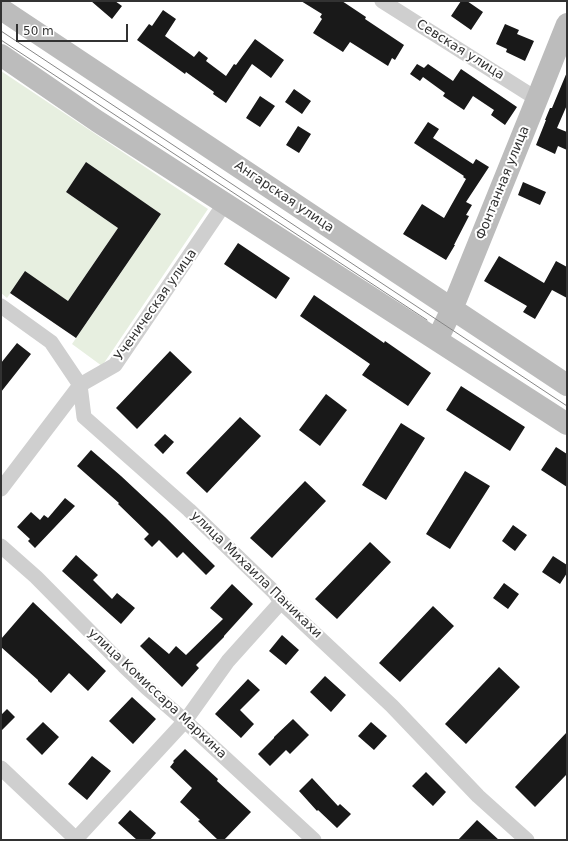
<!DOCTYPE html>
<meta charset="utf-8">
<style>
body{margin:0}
#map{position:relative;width:568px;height:841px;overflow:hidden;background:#fff;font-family:"DejaVu Sans",sans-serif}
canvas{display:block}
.frame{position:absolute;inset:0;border:2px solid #323232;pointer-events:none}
.scale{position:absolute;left:16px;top:24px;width:112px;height:18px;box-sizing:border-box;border:2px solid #323232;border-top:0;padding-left:5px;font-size:12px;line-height:14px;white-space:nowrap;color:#323232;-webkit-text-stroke:3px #fff;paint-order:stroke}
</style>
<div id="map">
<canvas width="568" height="841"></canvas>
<div class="frame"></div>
<div class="scale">50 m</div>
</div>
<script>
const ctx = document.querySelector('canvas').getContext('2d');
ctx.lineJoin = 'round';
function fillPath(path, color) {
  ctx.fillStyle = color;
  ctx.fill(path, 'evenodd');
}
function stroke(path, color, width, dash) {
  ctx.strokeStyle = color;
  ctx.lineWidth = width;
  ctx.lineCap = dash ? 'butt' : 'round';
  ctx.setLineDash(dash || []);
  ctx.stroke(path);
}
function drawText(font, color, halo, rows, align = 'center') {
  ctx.font = font + ' "DejaVu Sans",sans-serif';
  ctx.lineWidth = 4;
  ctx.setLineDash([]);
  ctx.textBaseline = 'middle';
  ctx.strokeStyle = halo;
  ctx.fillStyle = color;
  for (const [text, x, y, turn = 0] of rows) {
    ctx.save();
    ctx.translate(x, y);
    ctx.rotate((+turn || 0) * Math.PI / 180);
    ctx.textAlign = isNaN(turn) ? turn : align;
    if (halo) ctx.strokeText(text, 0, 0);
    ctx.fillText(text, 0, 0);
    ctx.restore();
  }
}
fillPath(new Path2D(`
 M 1,71 L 208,209 L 102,366 L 72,344 L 161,214 L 86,163 L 66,192 L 118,228 L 68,301 L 25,272 L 7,298 L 1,293 Z`), '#e7efe0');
fillPath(new Path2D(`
 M 91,1 L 115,1 L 122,6 L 112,19 Z
 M 301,1 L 342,1 L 366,17 L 365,19 L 404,45 L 395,60 L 392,58 L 388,66 L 350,42 L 343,52 L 313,33 L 322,19 L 320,17 L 322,14 Z
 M 461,1 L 467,1 L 483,12 L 471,30 L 451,16 Z
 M 163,10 L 176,19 L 165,36 L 194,57 L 199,51 L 208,58 L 206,61 L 226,76 L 234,64 L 236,65 L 255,39 L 284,60 L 271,78 L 252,64 L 226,103 L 213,94 L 214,92 L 186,72 L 185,74 L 137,40 L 149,24 L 152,26 Z
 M 505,24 L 519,30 L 517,34 L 534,41 L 525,61 L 506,52 L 507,49 L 496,44 Z
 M 417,64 L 424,68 L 428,64 L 453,81 L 461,69 L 517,107 L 505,125 L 491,115 L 494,110 L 473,96 L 464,110 L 443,96 L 445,93 L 423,77 L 420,81 L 410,74 Z
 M 567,72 L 567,105 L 557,128 L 567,132 L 567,150 L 558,146 L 555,154 L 536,145 L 546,120 L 545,120 L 550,108 L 552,108 Z
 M 294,89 L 311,101 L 302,114 L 285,102 Z
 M 260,96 L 275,106 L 260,127 L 246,118 Z
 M 428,122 L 439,129 L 433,138 L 473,164 L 476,159 L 489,167 L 466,202 L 472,205 L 466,215 L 469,216 L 454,245 L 455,245 L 446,260 L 403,234 L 422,204 L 444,218 L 466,179 L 463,177 L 464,176 L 414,143 Z
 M 298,126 L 311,134 L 299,153 L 286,145 Z
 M 86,162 L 161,214 L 76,338 L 10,293 L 25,271 L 68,301 L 118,228 L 66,192 Z
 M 523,182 L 546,192 L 540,205 L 518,195 Z
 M 238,243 L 290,278 L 276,299 L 224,264 Z
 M 499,256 L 544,283 L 556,261 L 567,267 L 567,298 L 552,290 L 535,319 L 523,312 L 527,306 L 484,281 Z
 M 314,295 L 384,343 L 385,341 L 431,373 L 408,406 L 362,375 L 370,364 L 300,316 Z
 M 17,343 L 31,354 L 1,392 L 1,363 Z
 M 170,351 L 192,372 L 137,429 L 116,408 Z
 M 461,386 L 525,427 L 510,451 L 446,410 Z
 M 326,394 L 347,410 L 320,446 L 299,430 Z
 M 240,417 L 261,436 L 207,493 L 186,473 Z
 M 401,423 L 425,438 L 386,500 L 362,485 Z
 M 165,434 L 174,442 L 163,454 L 154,445 Z
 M 556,447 L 567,454 L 567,487 L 541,470 Z
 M 91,450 L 121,476 L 165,517 L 215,566 L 206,575 L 183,552 L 177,558 L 159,540 L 152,547 L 144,539 L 149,534 L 118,504 L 119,503 L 77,466 Z
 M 465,471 L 490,486 L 450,549 L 426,534 Z
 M 305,481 L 326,501 L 272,558 L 250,538 Z
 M 65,498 L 75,506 L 35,548 L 28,541 L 30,539 L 17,527 L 31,512 L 40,520 L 44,515 L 48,518 Z
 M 513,525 L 527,535 L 515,551 L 502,541 Z
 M 370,542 L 391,562 L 337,619 L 315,599 Z
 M 76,555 L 98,575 L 93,580 L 112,599 L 117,593 L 135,608 L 121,624 L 62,571 Z
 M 553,556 L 567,565 L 567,573 L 560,584 L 542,572 Z
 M 504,583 L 519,594 L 508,609 L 493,598 Z
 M 232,584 L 253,604 L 224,636 L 224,637 L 196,665 L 199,668 L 182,687 L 140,646 L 149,637 L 169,654 L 176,646 L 186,655 L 223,619 L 210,608 Z
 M 33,602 L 106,671 L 88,691 L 69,673 L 51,693 L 38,681 L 38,680 L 1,647 L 1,639 Z
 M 433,606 L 454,626 L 400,682 L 379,663 Z
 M 282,635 L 299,650 L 286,665 L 269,651 Z
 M 499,667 L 520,687 L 466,744 L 445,724 Z
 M 325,676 L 346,695 L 331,712 L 310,692 Z
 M 248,679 L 260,690 L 240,710 L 254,724 L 241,738 L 215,714 Z
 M 132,697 L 156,719 L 133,744 L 109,721 Z
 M 7,709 L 15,717 L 1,731 L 1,715 Z
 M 293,719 L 309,735 L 290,754 L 286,750 L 270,766 L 258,754 L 274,738 L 274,737 Z
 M 43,722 L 59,737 L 42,755 L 26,739 Z
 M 371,722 L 387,736 L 374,750 L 358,736 Z
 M 567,732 L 567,774 L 535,807 L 515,787 Z
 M 185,749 L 218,779 L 217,781 L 251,812 L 224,840 L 218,840 L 198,821 L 200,820 L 180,802 L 192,788 L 170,767 L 174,762 L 173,761 Z
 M 92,756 L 111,771 L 87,800 L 68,784 Z
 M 426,772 L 446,792 L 433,806 L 412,786 Z
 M 312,778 L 338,806 L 340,804 L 351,814 L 337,828 L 318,810 L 317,811 L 299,791 Z
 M 130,810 L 156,833 L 150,840 L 137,840 L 118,823 Z
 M 477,820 L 499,840 L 458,840 Z`), '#191919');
stroke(new Path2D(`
 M 382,1 L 537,99
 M 1,306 L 51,342 L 80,385 L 84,417 L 189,510 L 274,592 L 281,602 L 392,706 L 478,796 L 527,840
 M 1,489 L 80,385 L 115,365 L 225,203
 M 1,546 L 36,577 L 124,666 L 147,688 L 185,721 L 314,840
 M 1,768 L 77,840
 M 75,840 L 185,721 L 228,661 L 281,602`), '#cfcfcf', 15);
stroke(new Path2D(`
 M 1,9 L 567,385
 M 1,55 L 97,121 L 567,424
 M 437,340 L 452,309 L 537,99 L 567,24`), '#bcbcbc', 22);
stroke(new Path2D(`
 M 1,31 L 567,406
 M 1,40 L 427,320`), '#878787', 1);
drawText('13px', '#323232', '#fff', [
 ["Севская улица",460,50,32],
 ["Фонтанная улица",503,183,-68],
 ["Ангарская улица",284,197,34],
 ["Ученическая улица",156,305,-55],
 ["улица Михаила Паникахи",256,575,44],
 ["улица Комиссара Маркина",157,694,43]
]);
</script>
